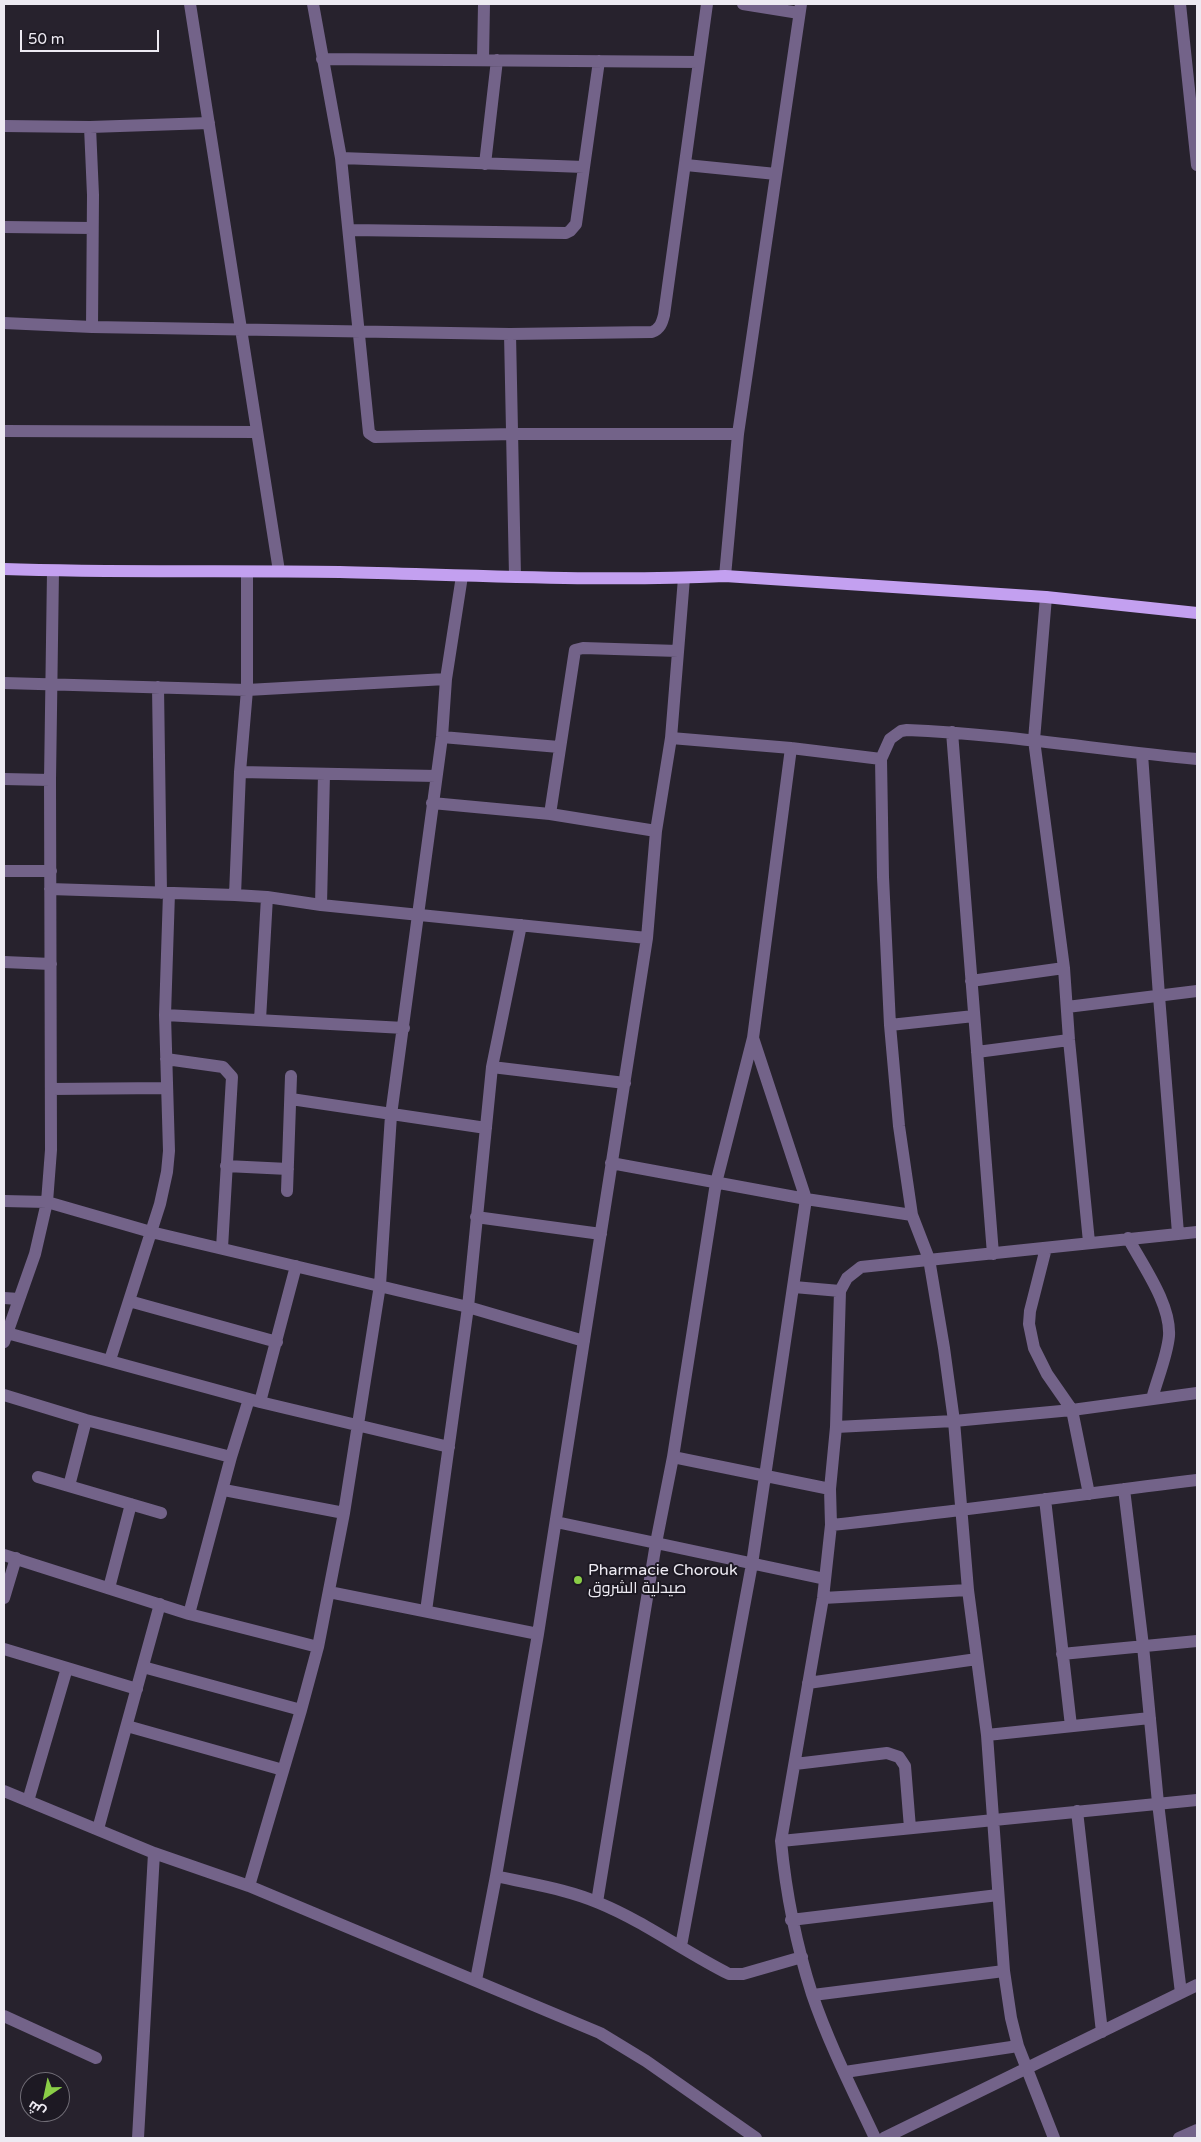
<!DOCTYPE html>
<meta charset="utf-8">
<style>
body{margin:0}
#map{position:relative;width:1201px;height:2142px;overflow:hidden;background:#27222d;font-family:"Varela Round",Cairo,sans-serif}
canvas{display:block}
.frame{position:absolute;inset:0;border:5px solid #edeaf2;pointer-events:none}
.north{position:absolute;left:20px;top:2072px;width:50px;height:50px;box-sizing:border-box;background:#1d1923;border:1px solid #706d76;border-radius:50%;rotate:214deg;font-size:14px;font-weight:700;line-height:20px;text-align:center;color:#edeaf2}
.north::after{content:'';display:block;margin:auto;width:18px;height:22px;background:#8ace47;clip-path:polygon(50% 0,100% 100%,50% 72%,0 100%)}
.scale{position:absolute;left:20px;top:30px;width:139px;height:22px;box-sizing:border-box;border:2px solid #edeaf2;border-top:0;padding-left:6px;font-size:15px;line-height:18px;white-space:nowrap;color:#edeaf2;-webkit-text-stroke:4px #1d1923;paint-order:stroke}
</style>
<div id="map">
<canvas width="1201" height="2142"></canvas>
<div class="frame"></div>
<div class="north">ش</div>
<div class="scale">50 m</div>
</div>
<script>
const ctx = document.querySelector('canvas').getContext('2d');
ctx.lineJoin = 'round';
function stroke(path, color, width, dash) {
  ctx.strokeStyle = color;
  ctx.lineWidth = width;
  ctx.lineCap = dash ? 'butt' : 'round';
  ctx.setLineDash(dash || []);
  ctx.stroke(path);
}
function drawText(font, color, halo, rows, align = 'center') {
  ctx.font = font + ' "Varela Round",Cairo,sans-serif';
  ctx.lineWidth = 4;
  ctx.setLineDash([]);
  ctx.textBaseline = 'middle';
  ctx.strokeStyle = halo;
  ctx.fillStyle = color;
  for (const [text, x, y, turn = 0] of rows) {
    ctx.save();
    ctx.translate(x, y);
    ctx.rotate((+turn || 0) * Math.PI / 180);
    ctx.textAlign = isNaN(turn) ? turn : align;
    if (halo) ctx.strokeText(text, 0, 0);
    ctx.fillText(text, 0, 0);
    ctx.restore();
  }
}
stroke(new Path2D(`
 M 190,4 L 279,571
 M 313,4 L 341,158 L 369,433 L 375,437 L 513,434 L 738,434
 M 743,4 L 799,13
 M 1180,4 L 1197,165
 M 322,59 L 699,62
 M 483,60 L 484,4
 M 4,126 L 90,127 L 209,123
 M 90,127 L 93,195 L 92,327
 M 341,158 L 584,167
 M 485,164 L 497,60
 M 686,165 L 776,174
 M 4,227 L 92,228
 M 350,230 L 566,233 L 570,231 L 576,224 L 599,61
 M 4,323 L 92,327 L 510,334 L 652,332 C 660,329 662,323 664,315 L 707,4
 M 510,334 L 515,576
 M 4,431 L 256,432
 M 725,576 L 738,434 L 801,4
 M 1046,597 L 1034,740 L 1064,968 L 1069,1040 L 1089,1242
 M 4,683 L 247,690 L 446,679
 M 158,687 L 161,893
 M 952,732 L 993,1254
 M 442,737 L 559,747
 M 791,748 L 881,759
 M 1142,754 L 1159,996 L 1178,1233
 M 240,772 L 436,776
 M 4,779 L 50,780
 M 432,803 L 550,814 L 656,831
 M 550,814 L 575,650 L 583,648 L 678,651
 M 4,871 L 51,871
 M 50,889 L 235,895 L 267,897 L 321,905 L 647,938
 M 235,895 L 240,772 L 247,690 L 247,572
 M 321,905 L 324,774
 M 4,962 L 51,964
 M 971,981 L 1064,968
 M 1067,1007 L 1197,991
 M 165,1015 L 404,1028
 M 260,1020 L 267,897
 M 890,1025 L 974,1016
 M 977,1052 L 1069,1040
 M 166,1059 L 223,1067 L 232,1077 L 222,1248
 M 492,1067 L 625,1083
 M 51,1089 L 167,1088
 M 291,1099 L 486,1128
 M 611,1163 L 806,1199 L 912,1215
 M 226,1166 L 288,1169
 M 287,1191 L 291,1076
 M 4,1201 L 47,1202 L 151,1232 L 468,1307 L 584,1341
 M 476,1217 L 601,1234
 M 1128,1238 C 1143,1266 1171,1304 1169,1336 C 1167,1357 1157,1379 1152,1399
 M 1046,1248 L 1030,1311 L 1029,1324 L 1034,1348 L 1047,1374 L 1072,1410 L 1089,1494
 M 794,1287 L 840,1291
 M 4,1298 L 19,1299
 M 129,1301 L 277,1342
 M 7,1333 L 260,1402 L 449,1447
 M 4,1342 L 35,1254 L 47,1202 L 51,1150 L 50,780 L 53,571
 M 110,1360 L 160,1204 L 167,1172 L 169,1151 L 165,1015 L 169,893
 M 4,1395 L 86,1420 L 231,1457
 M 260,1402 L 296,1266
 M 836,1427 L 840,1291 L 847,1278 L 861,1267 L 1197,1232
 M 673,1457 L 830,1489
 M 38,1477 L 161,1513
 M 69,1486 L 86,1420
 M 1124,1489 L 1143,1646 L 1158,1803 L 1181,1993
 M 224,1490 L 344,1513
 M 1045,1499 L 1071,1726
 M 556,1522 L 656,1543 L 673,1457 L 716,1183 L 753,1038 L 791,748 L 671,738
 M 831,1525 C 953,1512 1075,1495 1197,1480
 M 4,1555 L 189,1614 L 318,1647
 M 109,1588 L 131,1504
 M 329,1592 L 538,1634
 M 4,1598 L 16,1558
 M 823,1598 L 968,1590
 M 426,1611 L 468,1307 L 492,1067 L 521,925
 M 189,1614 L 231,1457 L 249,1399
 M 4,1649 L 137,1689
 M 1062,1654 L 1197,1641
 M 143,1667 L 301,1710
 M 808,1683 L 977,1659
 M 127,1726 L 283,1770
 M 987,1735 L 1150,1718
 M 795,1764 L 887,1753 L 899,1757 L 905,1766 L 910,1828
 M 4,1791 L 154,1853 L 249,1886 L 600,2033 L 646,2061 L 756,2138
 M 28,1801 L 67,1668
 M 1077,1811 L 1102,2032
 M 98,1829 L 160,1604
 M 781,1841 L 1197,1800
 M 496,1876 C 530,1884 567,1889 599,1903 C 645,1922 685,1952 729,1974 L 743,1974 L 802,1957
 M 249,1886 L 301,1710 L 318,1647 L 344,1513 L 380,1285 L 391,1115 L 442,737 L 446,679 L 462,576
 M 597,1902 L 656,1543 L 825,1579
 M 791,1920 L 998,1895
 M 681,1946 L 752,1564 L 806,1199 L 753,1038
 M 476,1980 L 496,1876 L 538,1634 L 647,938 L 656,831 L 671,738 L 684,578
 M 813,1995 L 1004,1971
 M 4,2016 L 96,2058
 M 845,2072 L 1018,2046
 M 138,2138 L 154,1853
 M 875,2138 C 853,2091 829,2044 812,1994 C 796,1944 786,1894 781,1841 L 823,1598 L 831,1525 L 830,1489 L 836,1427 L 954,1421 L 1072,1410 L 1197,1393
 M 884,2138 L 1197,1985
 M 1054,2138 L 1018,2046 L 1011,2018 L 1004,1971 L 987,1735 L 968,1590 L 954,1421 L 944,1348 L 929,1259 L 912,1215 L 899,1126 L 890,1025 L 883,877 L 881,759 L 890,739 L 901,731 L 907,730 C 1004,734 1100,750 1197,759
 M 1179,2138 L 1197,2130`), '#736389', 12);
stroke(new Path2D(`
 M 4,569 C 116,573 228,570 340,572 C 468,575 597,582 725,576 L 1046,597 L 1197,613`), '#c3a0f0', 12);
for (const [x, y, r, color] of [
 [578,1580,5,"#8ace47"]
]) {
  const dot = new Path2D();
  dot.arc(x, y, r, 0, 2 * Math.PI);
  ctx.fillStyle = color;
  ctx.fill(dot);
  stroke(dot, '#1d1923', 2);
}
drawText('16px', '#edeaf2', '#1d1923', [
 ["Pharmacie Chorouk",588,1571],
 ["صيدلية الشروق",588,1589]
], 'left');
</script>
